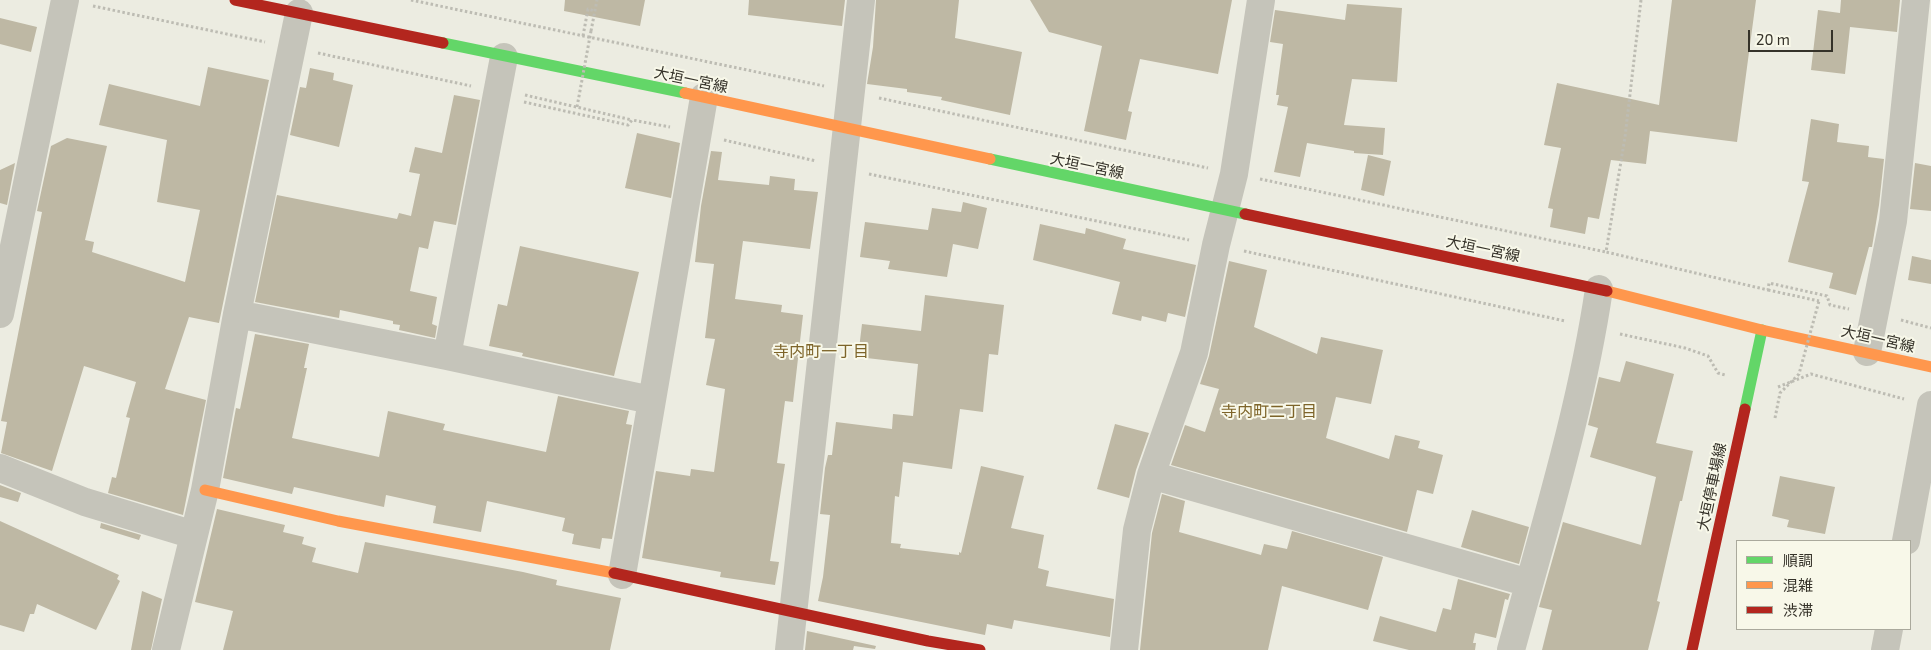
<!DOCTYPE html>
<meta charset="utf-8">
<style>
body{margin:0}
#map{position:relative;width:1931px;height:650px;overflow:hidden;background:#ecece1;font-family:"Exo 2","Noto Sans JP",sans-serif}
canvas{display:block}
.legend{position:absolute;left:1736px;top:540px;width:175px;height:90px;box-sizing:border-box;background:#f8f8e9;border:1px solid #aaa99c;margin:0;padding:6px 9px;list-style:none;font-size:15px;color:#353229}
.legend li{display:flex;align-items:center;gap:10px;height:25px}
.legend b{width:25px;border:1px solid #aaa99c}
.scale{position:absolute;left:1748px;top:30px;width:85px;height:22px;box-sizing:border-box;border:2px solid #353229;border-top:0;padding-left:6px;font-size:15px;line-height:18px;white-space:nowrap;color:#353229;-webkit-text-stroke:4px #f8f8e9;paint-order:stroke}
</style>
<div id="map">
<canvas width="1931" height="650"></canvas>
<ul class="legend">
<li><b style="height:6px;background:#63d668"></b>順調</li>
<li><b style="height:6px;background:#ff974d"></b>混雑</li>
<li><b style="height:6px;background:#b3261e"></b>渋滞</li>
</ul>
<div class="scale">20 m</div>
</div>
<script>
const ctx = document.querySelector('canvas').getContext('2d');
ctx.lineJoin = 'round';
function fillPath(path, color) {
  ctx.fillStyle = color;
  ctx.fill(path, 'evenodd');
}
function stroke(path, color, width, dash) {
  ctx.strokeStyle = color;
  ctx.lineWidth = width;
  ctx.lineCap = dash ? 'butt' : 'round';
  ctx.setLineDash(dash || []);
  ctx.stroke(path);
}
function drawText(font, color, halo, rows, align = 'center') {
  ctx.font = font + ' "Exo 2","Noto Sans JP",sans-serif';
  ctx.lineWidth = 4;
  ctx.setLineDash([]);
  ctx.textBaseline = 'middle';
  ctx.strokeStyle = halo;
  ctx.fillStyle = color;
  for (const [text, x, y, turn = 0] of rows) {
    ctx.save();
    ctx.translate(x, y);
    ctx.rotate((+turn || 0) * Math.PI / 180);
    ctx.textAlign = isNaN(turn) ? turn : align;
    if (halo) ctx.strokeText(text, 0, 0);
    ctx.fillText(text, 0, 0);
    ctx.restore();
  }
}
fillPath(new Path2D(`
 M 565,0 L 645,0 L 640,26 L 564,11 Z
 M 749,0 L 845,0 L 842,26 L 748,15 Z
 M 876,0 L 959,0 L 955,38 L 1022,52 L 1010,115 L 941,100 L 942,97 L 907,92 L 907,89 L 867,84 L 873,47 Z
 M 1030,0 L 1232,0 L 1218,74 L 1140,59 L 1128,111 L 1132,112 L 1126,140 L 1084,131 L 1102,46 L 1049,32 Z
 M 1672,0 L 1756,0 L 1737,142 L 1650,131 L 1646,164 L 1611,160 L 1599,219 L 1588,217 L 1585,234 L 1550,227 L 1553,209 L 1548,208 L 1561,148 L 1544,145 L 1557,83 L 1659,105 Z
 M 1841,0 L 1900,0 L 1897,32 L 1850,27 L 1845,74 L 1811,70 L 1818,10 L 1840,13 Z
 M 1347,4 L 1402,8 L 1397,82 L 1352,79 L 1344,125 L 1385,128 L 1383,155 L 1354,153 L 1354,151 L 1307,143 L 1300,177 L 1274,172 L 1288,107 L 1277,105 L 1279,95 L 1276,95 L 1283,44 L 1270,42 L 1275,10 L 1345,20 Z
 M 0,18 L 37,27 L 31,52 L 0,44 Z
 M 208,67 L 269,80 L 219,323 L 189,317 L 165,389 L 206,400 L 183,515 L 108,493 L 112,477 L 116,478 L 130,418 L 126,417 L 136,382 L 84,366 L 52,471 L 1,453 L 7,422 L 1,421 L 42,212 L 37,211 L 51,146 L 67,138 L 107,146 L 85,240 L 94,242 L 92,252 L 185,282 L 200,210 L 157,202 L 167,140 L 99,125 L 109,84 L 200,106 Z
 M 310,68 L 334,73 L 333,80 L 353,85 L 339,147 L 290,135 L 300,87 L 306,88 Z
 M 454,95 L 480,100 L 456,225 L 434,221 L 428,249 L 419,247 L 410,291 L 437,297 L 432,324 L 437,326 L 435,338 L 399,330 L 400,325 L 393,324 L 393,321 L 340,310 L 339,318 L 255,302 L 277,195 L 397,219 L 399,213 L 411,216 L 420,174 L 409,172 L 415,147 L 442,153 Z
 M 1811,119 L 1839,124 L 1837,142 L 1869,146 L 1868,157 L 1884,159 L 1879,205 L 1872,247 L 1869,247 L 1856,295 L 1829,288 L 1833,273 L 1788,262 L 1809,182 L 1802,181 Z
 M 637,133 L 680,143 L 671,198 L 625,188 Z
 M 711,151 L 722,152 L 718,180 L 769,185 L 770,176 L 795,179 L 794,190 L 818,192 L 810,249 L 743,241 L 735,299 L 782,305 L 781,312 L 803,315 L 793,402 L 785,401 L 777,463 L 785,464 L 770,561 L 779,562 L 775,585 L 720,577 L 721,572 L 642,558 L 656,471 L 690,476 L 691,469 L 714,472 L 725,389 L 706,385 L 715,339 L 705,338 L 714,264 L 695,262 L 701,206 Z
 M 1368,155 L 1391,161 L 1384,196 L 1361,190 Z
 M 15,163 L 7,205 L 0,203 L 0,170 Z
 M 1915,163 L 1931,166 L 1931,211 L 1910,209 Z
 M 963,202 L 987,208 L 978,249 L 953,244 L 947,277 L 888,269 L 890,261 L 860,257 L 865,222 L 928,230 L 932,208 L 961,212 Z
 M 1040,224 L 1085,234 L 1086,228 L 1126,239 L 1123,249 L 1196,265 L 1185,317 L 1168,313 L 1166,322 L 1142,316 L 1141,321 L 1112,314 L 1120,282 L 1033,260 Z
 M 520,246 L 639,272 L 614,376 L 522,356 L 523,353 L 489,346 L 498,304 L 507,306 Z
 M 1912,256 L 1931,260 L 1931,284 L 1908,280 Z
 M 1229,261 L 1267,270 L 1254,327 L 1317,354 L 1321,337 L 1383,350 L 1371,404 L 1336,397 L 1326,438 L 1389,459 L 1395,435 L 1420,441 L 1418,448 L 1443,455 L 1433,494 L 1417,490 L 1407,532 L 1171,465 L 1185,425 L 1205,432 L 1219,389 L 1200,384 L 1209,356 Z
 M 925,295 L 1004,305 L 998,355 L 989,354 L 983,412 L 960,409 L 952,469 L 903,462 L 899,497 L 895,496 L 891,543 L 901,544 L 900,548 L 959,555 L 959,552 L 961,553 L 981,466 L 1024,476 L 1011,528 L 1044,535 L 1038,568 L 1049,571 L 1046,586 L 1114,599 L 1110,637 L 1014,620 L 1012,629 L 987,624 L 985,635 L 818,601 L 823,577 L 830,515 L 820,514 L 825,468 L 828,455 L 832,455 L 836,422 L 892,429 L 893,414 L 913,416 L 918,364 L 858,357 L 862,324 L 921,331 Z
 M 255,334 L 309,344 L 304,368 L 307,368 L 292,438 L 379,457 L 388,411 L 445,424 L 443,430 L 546,452 L 558,396 L 629,411 L 626,424 L 632,425 L 612,539 L 602,538 L 600,549 L 572,544 L 574,534 L 562,531 L 565,518 L 487,501 L 481,532 L 433,523 L 436,506 L 386,495 L 384,507 L 294,487 L 292,494 L 223,478 L 236,408 L 240,409 Z
 M 1626,361 L 1674,374 L 1656,443 L 1693,451 L 1682,501 L 1680,501 L 1657,601 L 1660,602 L 1648,650 L 1542,650 L 1552,610 L 1539,607 L 1563,522 L 1641,545 L 1656,477 L 1590,457 L 1598,428 L 1588,425 L 1599,377 L 1620,382 Z
 M 1115,424 L 1149,433 L 1136,470 L 1129,498 L 1097,489 Z
 M 1780,476 L 1835,487 L 1825,534 L 1787,527 L 1789,520 L 1772,516 Z
 M 0,485 L 21,493 L 18,502 L 0,497 Z
 M 1162,494 L 1185,501 L 1179,532 L 1261,555 L 1264,544 L 1287,549 L 1292,531 L 1383,557 L 1368,610 L 1282,586 L 1268,650 L 1140,650 L 1152,533 Z
 M 217,509 L 285,525 L 283,532 L 304,537 L 302,544 L 316,548 L 312,562 L 358,573 L 365,542 L 523,572 L 557,580 L 556,585 L 621,598 L 610,650 L 223,650 L 233,611 L 195,602 Z
 M 1472,510 L 1529,527 L 1519,564 L 1461,547 Z
 M 0,521 L 119,575 L 117,579 L 120,581 L 96,630 L 37,604 L 34,614 L 30,614 L 24,632 L 0,625 Z
 M 101,523 L 141,535 L 139,540 L 100,528 Z
 M 1458,579 L 1510,594 L 1508,600 L 1505,599 L 1496,638 L 1475,633 L 1473,643 L 1476,643 L 1475,650 L 1409,650 L 1373,641 L 1380,616 L 1436,632 L 1443,608 L 1451,610 Z
 M 142,591 L 162,599 L 151,650 L 131,650 Z
 M 807,631 L 876,646 L 875,649 L 854,646 L 853,650 L 805,650 Z`), '#beb8a4');
stroke(new Path2D(`
 M 411,0 L 824,86
 M 1641,0 L 1625,137 L 1606,252 L 1768,290 L 1769,283 L 1827,296 L 1830,305 L 1849,309
 M 93,6 L 265,42
 M 591,31 L 597,0
 M 583,36 L 588,9 L 595,11
 M 318,53 L 471,86
 M 525,95 L 632,120
 M 879,98 L 1208,168
 M 524,102 L 628,125 L 632,120 L 670,127
 M 724,140 L 816,161
 M 869,174 L 1189,240
 M 1260,179 L 1606,252
 M 1244,251 L 1565,321
 M 1768,290 L 1819,301
 M 1901,320 L 1931,328
 M 1620,334 L 1685,348 L 1708,356 L 1718,373 L 1725,375
 M 1778,387 L 1811,374 L 1904,399`), '#bdbcb3', 3, [2.5, 2.5]);
stroke(new Path2D(`
 M 0,314 L 65,0
 M 237,314 L 447,356 L 651,400
 M 1867,352 L 1893,221 L 1916,0
 M 447,356 L 504,57
 M 0,468 L 85,502 L 194,535
 M 1151,475 L 1529,583
 M 1906,541 L 1931,405
 M 622,575 L 704,97
 M 166,650 L 205,490 L 237,314 L 299,13
 M 789,650 L 861,0
 M 1124,650 L 1137,530 L 1151,475 L 1194,353 L 1216,245 L 1234,174 L 1261,0
 M 1511,650 C 1543,531 1581,411 1599,289
 M 1885,650 L 1889,629`), '#c5c4ba', 28);
stroke(new Path2D(`
 M 443,43 L 685,93
 M 990,159 L 1245,214
 M 1745,409 L 1762,330`), '#63d668', 11);
stroke(new Path2D(`
 M 685,93 L 990,159
 M 1607,291 L 1762,330 L 1931,367
 M 205,490 L 338,521 L 614,573`), '#ff974d', 11);
stroke(new Path2D(`
 M 235,0 L 443,43
 M 1245,214 L 1607,291
 M 614,573 L 928,641 L 980,650
 M 1692,650 L 1745,409`), '#b3261e', 11);
stroke(new Path2D(`
 M 577,107 L 591,31
 M 1775,418 L 1780,393 L 1799,374 L 1819,301`), '#bdbcb3', 3, [2.5, 2.5]);
drawText('15px', '#353229', '#f8f8e9', [
 ["大垣一宮線",691,80,12],
 ["大垣一宮線",1087,166,12],
 ["大垣一宮線",1483,249,12],
 ["大垣一宮線",1878,339,13],
 ["大垣停車場線",1712,487,-78]
]);
drawText('16px', '#7d6429', '#f8f8e9', [
 ["寺内町一丁目",821,352],
 ["寺内町二丁目",1269,412]
]);
</script>
